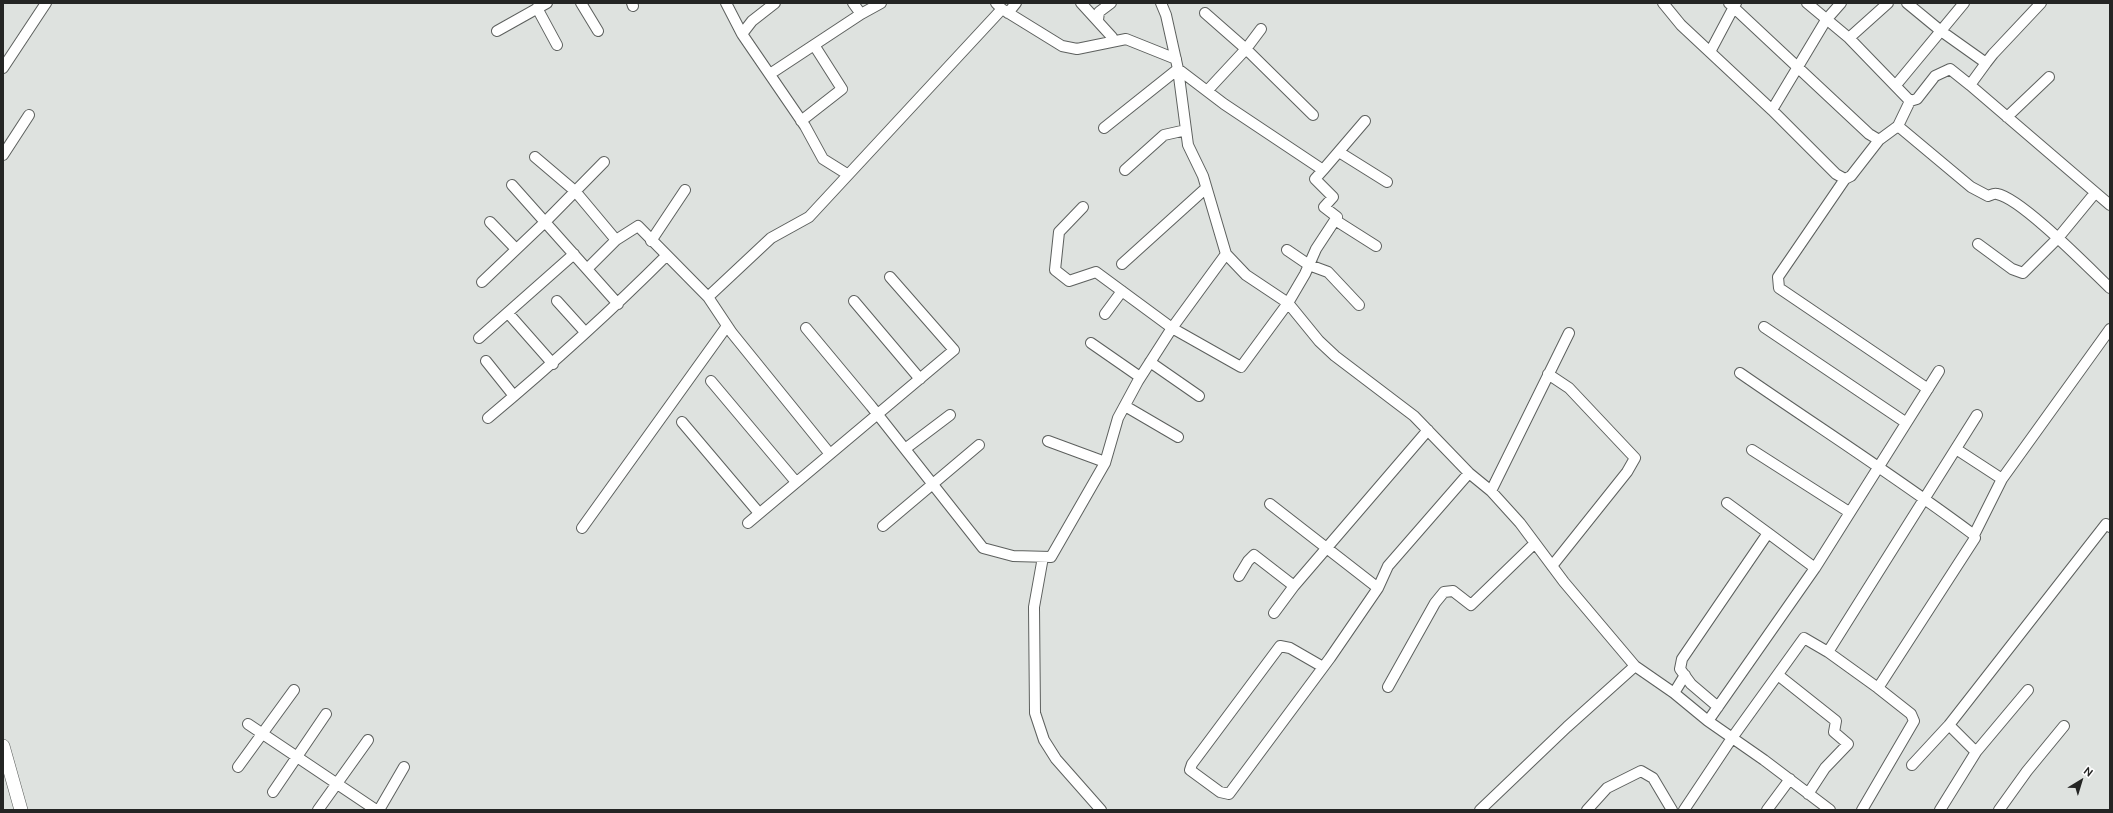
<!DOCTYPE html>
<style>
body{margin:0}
#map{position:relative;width:2113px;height:813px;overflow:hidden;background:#dee2df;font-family:Ubuntu,sans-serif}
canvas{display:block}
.frame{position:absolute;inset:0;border:4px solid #242524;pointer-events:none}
.north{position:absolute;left:2061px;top:761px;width:40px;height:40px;-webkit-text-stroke:3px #fff;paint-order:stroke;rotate:38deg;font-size:11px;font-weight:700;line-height:16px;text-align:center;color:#242524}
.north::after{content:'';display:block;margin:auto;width:14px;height:18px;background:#242524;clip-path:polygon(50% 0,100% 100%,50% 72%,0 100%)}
</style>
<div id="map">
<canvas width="2113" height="813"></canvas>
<div class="frame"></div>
<div class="north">N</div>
</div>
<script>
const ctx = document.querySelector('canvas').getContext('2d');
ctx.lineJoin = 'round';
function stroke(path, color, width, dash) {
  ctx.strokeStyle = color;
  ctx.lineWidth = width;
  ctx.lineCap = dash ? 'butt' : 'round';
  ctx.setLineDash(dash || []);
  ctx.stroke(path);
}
const minor = new Path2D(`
 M 581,3 L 598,31
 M 632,3 L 633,6
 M 726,3 L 742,34 L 805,126 L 823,159 L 847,174
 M 853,3 L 861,14
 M 996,3 L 1002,9 L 1062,46 L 1077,49 L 1126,39 L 1176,59
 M 1081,3 L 1112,37 L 1112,42
 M 1161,3 L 1166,15 L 1178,69 L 1188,145 L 1203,176 L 1226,254 L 1246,275 L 1288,303 L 1319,341 L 1335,356 L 1414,416 L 1469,473 L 1491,491 L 1520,523 L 1564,582 L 1635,666 L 1674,693 L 1708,721 L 1764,760 L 1830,810
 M 1663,3 L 1681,25 L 1772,110 L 1836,174 L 1845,179
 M 1729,3 L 1869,134 L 1879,140
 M 1807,3 L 1849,38 L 1910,101
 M 1907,3 L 1941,31 L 1986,63 L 1970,85 L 2110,205
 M 537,8 L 557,45
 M 1008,13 L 1016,3
 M 1205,13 L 1246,49 L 1313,115
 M 1098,20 L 1099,12 L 1111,3
 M 497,31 L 547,3
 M 742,34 L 752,21 L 775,3
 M 1849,38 L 1888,3
 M 1710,52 L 1736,3
 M 1986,63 L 1993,54 L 2041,3
 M 3,68 L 46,3
 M 770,74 L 861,14 L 881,3
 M 1896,85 L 1964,3
 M 1207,91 L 1246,49 L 1261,29
 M 1772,110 L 1826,20 L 1841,3
 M 2007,117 L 2049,77
 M 801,121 L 842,89 L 814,45
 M 1898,126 L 1971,187 L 1988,196 C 1991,195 1994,193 1997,194 C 2021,198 2090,269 2110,288
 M 1104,128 L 1178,69 L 1224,104 L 1323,170 L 1315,179 L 1333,197 L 1324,207 L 1337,217 L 1316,249 L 1305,274 L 1288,303 L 1241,367 L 1172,328 L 1226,254
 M 1339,152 L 1387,182
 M 3,155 L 29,115
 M 535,157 L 575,191 L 616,240
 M 1125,170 L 1164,135 L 1186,130
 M 1323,170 L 1365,121
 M 512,185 L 618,304
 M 1335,220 L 1376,246
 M 490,222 L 516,249
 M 651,241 L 685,190
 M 1978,244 L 2012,269 L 2023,273 L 2058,238 L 2095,193
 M 1287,250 L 1309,265 L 1328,272 L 1359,305
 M 1122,264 L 1205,189
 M 587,269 L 616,240 L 638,226 L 708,297 L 732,333 L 830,454
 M 482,282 L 545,222 L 604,162
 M 708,297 L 771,238 L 809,217 L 1002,9
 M 557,301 L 585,332
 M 854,301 L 920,379
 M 508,313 L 553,364
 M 1105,314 L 1122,291
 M 1764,327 L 1905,422
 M 806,328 L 871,406 L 983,548 L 1013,556 L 1051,557 L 1105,463 L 1118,418 L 1138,381 L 1172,328 L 1096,272 L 1069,281 L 1055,270 L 1059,232 L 1083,207
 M 479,338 L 574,254
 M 1091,343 L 1140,377
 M 486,361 L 514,396
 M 1150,362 L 1199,396
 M 1740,373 C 1818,427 1898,478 1974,535
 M 1548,374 L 1569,388 L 1635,458 L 1627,472 L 1552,566
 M 711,381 L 796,482
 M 1928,389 L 1779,288 L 1778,277 L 1845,179 L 1851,176 L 1879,140 L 1898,126 L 1910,101 L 1917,99 L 1935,76 L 1950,69 L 1970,85
 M 1125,406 L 1178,437
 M 488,418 C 550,366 609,313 666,256
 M 682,422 L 759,513
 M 1048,441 L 1105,462
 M 905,449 L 950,415
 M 1752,450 L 1849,512
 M 2002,479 L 2110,329
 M 1491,491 L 1569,333
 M 1727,503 L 1768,533
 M 1270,504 L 1378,588
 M 748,523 L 954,350 L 890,277
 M 883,526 L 979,445
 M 582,528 L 727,326
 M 1043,557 L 1034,607 L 1035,713 L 1044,740 L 1056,759 L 1101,810
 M 1239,576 L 1248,561 L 1254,555 L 1294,586
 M 1274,613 L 1294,586 L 1428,430
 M 1828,652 L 1878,688 L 1975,538 L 1974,535 L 2002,479 L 1956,449
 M 1323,667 L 1290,648 L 1280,646 L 1192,764 L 1190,770 L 1220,792 L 1229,794 L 1330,658 L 1378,588 L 1388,566 L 1469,473
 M 1778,675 L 1836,721 L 1834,732 L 1848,744 L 1825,768 L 1808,794
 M 1388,687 L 1435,603 L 1444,592 L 1453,591 L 1471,605 L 1535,543
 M 1674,693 L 1685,675
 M 1718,707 L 1691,684 L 1680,669 L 1682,659 L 1768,533 L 1815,568
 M 1708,721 L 1815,568 L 1939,371
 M 248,724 L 376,810
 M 1976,752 L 2028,690
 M 1912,765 L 1949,725
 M 238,767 L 294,690
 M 273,792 L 326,714
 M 318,810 L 368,740
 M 379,810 L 404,767
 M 1480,810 L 1567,727 L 1635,666
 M 1587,810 L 1607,788 L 1641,771 L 1653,778 L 1672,810
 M 1684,810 L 1732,738 L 1804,638 L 1828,652 L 1977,415
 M 1767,810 L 1790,779
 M 1862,810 L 1914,721 L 1911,714 L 1878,688
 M 1940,810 L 1976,752 L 1949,725 L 2106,524 L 2110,527
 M 1999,810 L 2027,771 L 2064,726`);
const tertiary = new Path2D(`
 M 3,746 L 21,810`);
stroke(minor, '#5d605e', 12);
stroke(tertiary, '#5d605e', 14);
stroke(minor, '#fff', 10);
stroke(tertiary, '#fff', 13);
</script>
